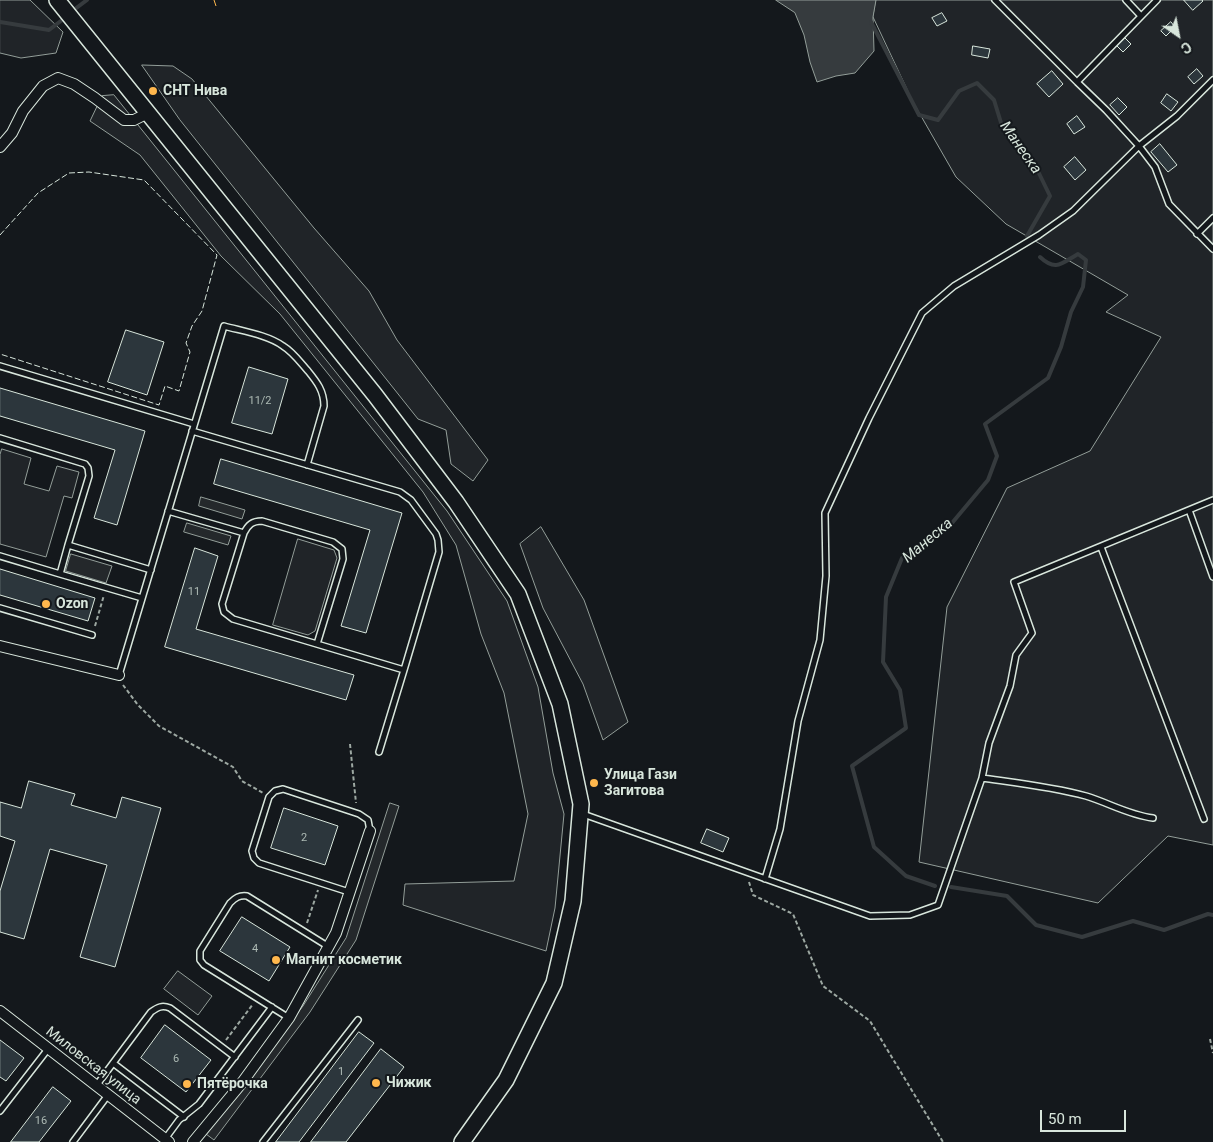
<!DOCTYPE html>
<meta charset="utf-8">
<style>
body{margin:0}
#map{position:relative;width:1213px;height:1142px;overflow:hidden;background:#14181c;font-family:Roboto,sans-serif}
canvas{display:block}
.north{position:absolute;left:1153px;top:10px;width:50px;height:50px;-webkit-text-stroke:4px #14181c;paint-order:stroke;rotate:147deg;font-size:14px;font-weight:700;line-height:20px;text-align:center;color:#d8e6dc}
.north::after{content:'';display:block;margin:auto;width:18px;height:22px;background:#d8e6dc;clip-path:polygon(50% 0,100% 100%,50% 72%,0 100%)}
.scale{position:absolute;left:1040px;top:1110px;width:86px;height:22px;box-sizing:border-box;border:2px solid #d8e6dc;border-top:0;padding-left:6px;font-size:15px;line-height:18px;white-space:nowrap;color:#d8e6dc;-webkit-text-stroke:4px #14181c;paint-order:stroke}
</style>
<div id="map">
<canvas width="1213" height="1142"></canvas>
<div class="north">С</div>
<div class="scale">50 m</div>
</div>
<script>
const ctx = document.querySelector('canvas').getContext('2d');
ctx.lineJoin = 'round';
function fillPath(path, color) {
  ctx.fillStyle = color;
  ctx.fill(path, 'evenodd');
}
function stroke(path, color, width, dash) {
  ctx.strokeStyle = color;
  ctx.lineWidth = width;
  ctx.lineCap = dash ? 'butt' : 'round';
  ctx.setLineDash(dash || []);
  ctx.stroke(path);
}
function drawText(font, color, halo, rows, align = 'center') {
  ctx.font = font + ' Roboto,sans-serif';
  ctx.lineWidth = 4;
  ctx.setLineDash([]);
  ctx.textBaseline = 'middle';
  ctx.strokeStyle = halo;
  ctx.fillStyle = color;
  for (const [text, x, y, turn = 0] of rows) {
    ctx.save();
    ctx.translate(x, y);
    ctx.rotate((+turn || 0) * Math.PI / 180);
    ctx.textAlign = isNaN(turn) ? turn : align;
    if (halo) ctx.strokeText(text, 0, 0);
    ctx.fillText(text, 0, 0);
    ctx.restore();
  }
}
const green = new Path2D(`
 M 0,0 L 30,0 L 63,32 L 56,53 L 21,58 L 0,53 Z
 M 876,0 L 1213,0 L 1213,845 L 1168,836 L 1098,903 L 919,862 L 947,607 L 1007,488 L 1090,451 L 1161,337 L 1106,312 L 1128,295 L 1006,224 L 956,177 L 913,102 L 873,17 Z
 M 142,65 L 173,66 L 192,79 L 314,228 L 369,291 L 397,340 L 488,460 L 473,481 L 451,464 L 446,430 L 418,419 L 180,120 Z
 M 114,95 L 447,511 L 507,601 L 538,687 L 553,773 L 564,814 L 555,908 L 546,951 L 403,905 L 405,884 L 514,881 L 528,814 L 504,693 L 481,634 L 456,545 L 423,492 L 280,314 L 221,256 L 140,155 L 90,121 L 102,96 Z
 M 2,449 L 31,458 L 24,484 L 49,491 L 57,466 L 79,472 L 72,498 L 64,496 L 46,557 L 0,544 L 0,455 Z
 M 541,527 L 584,600 L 628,722 L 603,740 L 583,684 L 543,608 L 520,544 Z
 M 298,539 L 334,550 L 337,558 L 315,631 L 308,635 L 273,625 Z
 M 178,971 L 212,996 L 198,1015 L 164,989 Z`);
fillPath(green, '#202428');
stroke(green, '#939e99', 1);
const parking = new Path2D(`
 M 201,497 L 245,510 L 242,519 L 199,506 Z
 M 187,523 L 231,536 L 228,545 L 184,532 Z
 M 71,554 L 112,566 L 106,583 L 66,571 Z
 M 390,803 L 399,806 L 356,940 L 310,1012 L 214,1140 L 206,1134 L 303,1006 L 346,938 Z`);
fillPath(parking, '#24282b');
stroke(parking, '#939e99', 1);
const water = new Path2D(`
 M 776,0 L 876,0 L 873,17 L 874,51 L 855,73 L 836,76 L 817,82 L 810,62 L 804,35 L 795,13 Z`);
fillPath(water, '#363b3e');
stroke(water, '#939e99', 1);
stroke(new Path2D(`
 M 71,12 L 87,0
 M 0,22 L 49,30 L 66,17
 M 871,22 L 919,115 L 938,120 L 959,91 L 977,83 L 994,100 L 1002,126 L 1020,144 L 1034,163 L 1050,196 L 1027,236
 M 935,886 L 906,876 L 874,847 L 852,766 L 906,728 L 900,690 L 883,662 L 886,597 L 902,558 L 947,529 L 988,480 L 997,456 L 985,424 L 1048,378 L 1061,347 L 1071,312 L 1083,287 L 1086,260 L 1078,254 C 1062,263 1056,272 1040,257
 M 951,887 L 1007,896 L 1036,925 L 1082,937 L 1133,921 L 1164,930 L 1208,914 L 1213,915`), '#363b3e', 4);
const building = new Path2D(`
 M 1184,0 L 1202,0 L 1203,1 L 1193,10 Z
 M 942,13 L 947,21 L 937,26 L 932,18 Z
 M 1171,22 L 1175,27 L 1166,36 L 1161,31 Z
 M 1125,38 L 1131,44 L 1123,52 L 1117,46 Z
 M 973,46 L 990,49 L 988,58 L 972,55 Z
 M 1197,69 L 1203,76 L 1194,84 L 1188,77 Z
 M 1052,71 L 1063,84 L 1049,97 L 1037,84 Z
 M 1167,94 L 1178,102 L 1171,111 L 1161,103 Z
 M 1118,98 L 1127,107 L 1119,115 L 1110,105 Z
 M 1077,116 L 1085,127 L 1074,134 L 1067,124 Z
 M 1160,144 L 1177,165 L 1168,172 L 1151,152 Z
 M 1075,157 L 1086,170 L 1075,180 L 1064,167 Z
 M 126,330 L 164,342 L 147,395 L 108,382 Z
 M 249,367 L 288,379 L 272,434 L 232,423 Z
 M 0,388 L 145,431 L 117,525 L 94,518 L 115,450 L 0,416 Z
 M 221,459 L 402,513 L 366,633 L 341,626 L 370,530 L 214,484 Z
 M 195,548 L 218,556 L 196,629 L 354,675 L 346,700 L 165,647 Z
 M 0,569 L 95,598 L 88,621 L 0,595 Z
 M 29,781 L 75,794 L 71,805 L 116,818 L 122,797 L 161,808 L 115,967 L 80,957 L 107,865 L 50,849 L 24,939 L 0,932 L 0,891 L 15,841 L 0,836 L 0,802 L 21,808 Z
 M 284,808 L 338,826 L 325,865 L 271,848 Z
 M 707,829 L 729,838 L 723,852 L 701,843 Z
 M 242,917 L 290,947 L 269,981 L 220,951 Z
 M 165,1025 L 211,1060 L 186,1092 L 141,1058 Z
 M 359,1032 L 374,1043 L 299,1142 L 276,1142 Z
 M 0,1040 L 24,1058 L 6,1081 L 0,1077 Z
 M 381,1049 L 404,1067 L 346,1142 L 311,1142 Z
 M 53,1087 L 71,1101 L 39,1142 L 11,1142 Z`);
fillPath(building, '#2c363c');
stroke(building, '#d8e6dc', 1);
const lane = new Path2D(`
 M 995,0 L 1077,82
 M 1126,0 L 1141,16
 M 1157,0 L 1077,82 L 1106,110 L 1139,146 L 1155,167 L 1169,204 L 1213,249
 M 1197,234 L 1213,218
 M 0,366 L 194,424
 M 192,431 L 400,492 L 411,500 L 436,534 L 438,540 L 439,552 L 404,670 L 233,619 L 224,612 L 222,604 L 244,533 C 248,525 252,521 262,521 L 333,542 L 342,549 L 343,559 L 317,644
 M 0,438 L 85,464 L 88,468 L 89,476 L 68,545 L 151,570
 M 1189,510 L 1213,577
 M 168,511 L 244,533
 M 68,545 L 60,574 L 142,598
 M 1101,547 L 1204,819
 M 0,556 L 60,574
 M 0,608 L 92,635
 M 119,675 L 224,326 C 242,331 268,335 283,346 C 293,352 300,362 308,371 C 317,382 324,391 324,406 L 307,465
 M 379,752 L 404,670
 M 982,778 L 989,743 L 1010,686 L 1016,655 L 1032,633 L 1014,582 L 1213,500
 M 583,814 L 870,916 L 910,915 L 938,905 L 982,778 C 1017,783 1053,787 1086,796 C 1109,803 1129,815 1153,818
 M 765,879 L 780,829 L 798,721 L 820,640 L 826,576 L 825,513 L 869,418 L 922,313 L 954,286 L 1039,235 L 1073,211 L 1139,146 L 1177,116 L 1213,80
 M 349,892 L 259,863 L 254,858 L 252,851 L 269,797 L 275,791 L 283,789 L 359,814 L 368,820 L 370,831
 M 289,1018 L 204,965 L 200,960 L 200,951 L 230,903 C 235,898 239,895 247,896 L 329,947
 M 113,1063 L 184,1117
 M 96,1086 L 151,1012 C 158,1007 162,1005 170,1008 L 235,1057
 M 0,1111 L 48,1049
 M 165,1139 L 179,1120 L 199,1104 L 272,1007
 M 73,1142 L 108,1095
 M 263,1142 L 358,1020`);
const street = new Path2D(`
 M 0,147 L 12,133 L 23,111 L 43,86 L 58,78 L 74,84 L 95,98 L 124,120 L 134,120 L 148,113
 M 0,646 L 119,675
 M 0,1011 L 169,1142
 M 193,1142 L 241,1084 L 289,1018 L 336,933 L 370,831`);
const secondary = new Path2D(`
 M 57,0 L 375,395 L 456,502 L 518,594 L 560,704 L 581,804 L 573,901 L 554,983 L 506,1080 L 462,1142`);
stroke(lane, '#d8e6dc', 8);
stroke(street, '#d8e6dc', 12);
stroke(secondary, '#d8e6dc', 18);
stroke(new Path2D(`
 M 95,626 L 104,595
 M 123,685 L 138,705 L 159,726 L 233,767 L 242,781 L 263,793
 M 350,744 L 356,803
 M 749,882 L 753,895 L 793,914 L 823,986 L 870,1021 L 943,1142
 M 307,923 L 318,890
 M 1210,1039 L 1213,1053
 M 226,1040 L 253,1004`), '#9da8a2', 2, [4, 2.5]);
stroke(lane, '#14181c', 5);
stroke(street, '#14181c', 10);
stroke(secondary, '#14181c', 15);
stroke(new Path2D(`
 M 0,235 L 38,193 L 69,173 L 89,172 L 144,180 L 217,255 L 202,311 L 192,326 L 186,343 L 190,352 L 179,391 L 165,386 L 159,405 L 0,354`), '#d8e6dc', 1, [6, 2.5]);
stroke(new Path2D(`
 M 214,0 L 216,6`), '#ffb74d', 1, [18, 4, 2.5, 4]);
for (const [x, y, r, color] of [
 [153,91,5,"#ffb74d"],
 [46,604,5,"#ffb74d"],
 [594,783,5,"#ffb74d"],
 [276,960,5,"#ffb74d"],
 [376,1083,5,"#ffb74d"],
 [187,1084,5,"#ffb74d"]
]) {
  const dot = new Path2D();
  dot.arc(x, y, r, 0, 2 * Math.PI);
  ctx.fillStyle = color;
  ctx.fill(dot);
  stroke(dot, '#14181c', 2);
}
drawText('11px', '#adbab4', null, [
 ["11/2",260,401],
 ["11",194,592],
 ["2",304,838],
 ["4",255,949],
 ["6",176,1059],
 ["1",341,1072],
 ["16",41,1121]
]);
drawText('bold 14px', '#d8e6dc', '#14181c', [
 ["СНТ Нива",163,91],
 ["Ozon",56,604],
 ["Улица Гази",604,775],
 ["Загитова",604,791],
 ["Магнит косметик",286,960],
 ["Чижик",386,1083],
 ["Пятёрочка",197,1084]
], 'left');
drawText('14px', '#d8e6dc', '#14181c', [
 ["Миловская улица",93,1066,38]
]);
drawText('italic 15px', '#d8e6dc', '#14181c', [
 ["Манеска",1020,148,55],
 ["Манеска",928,541,-40]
]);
</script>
